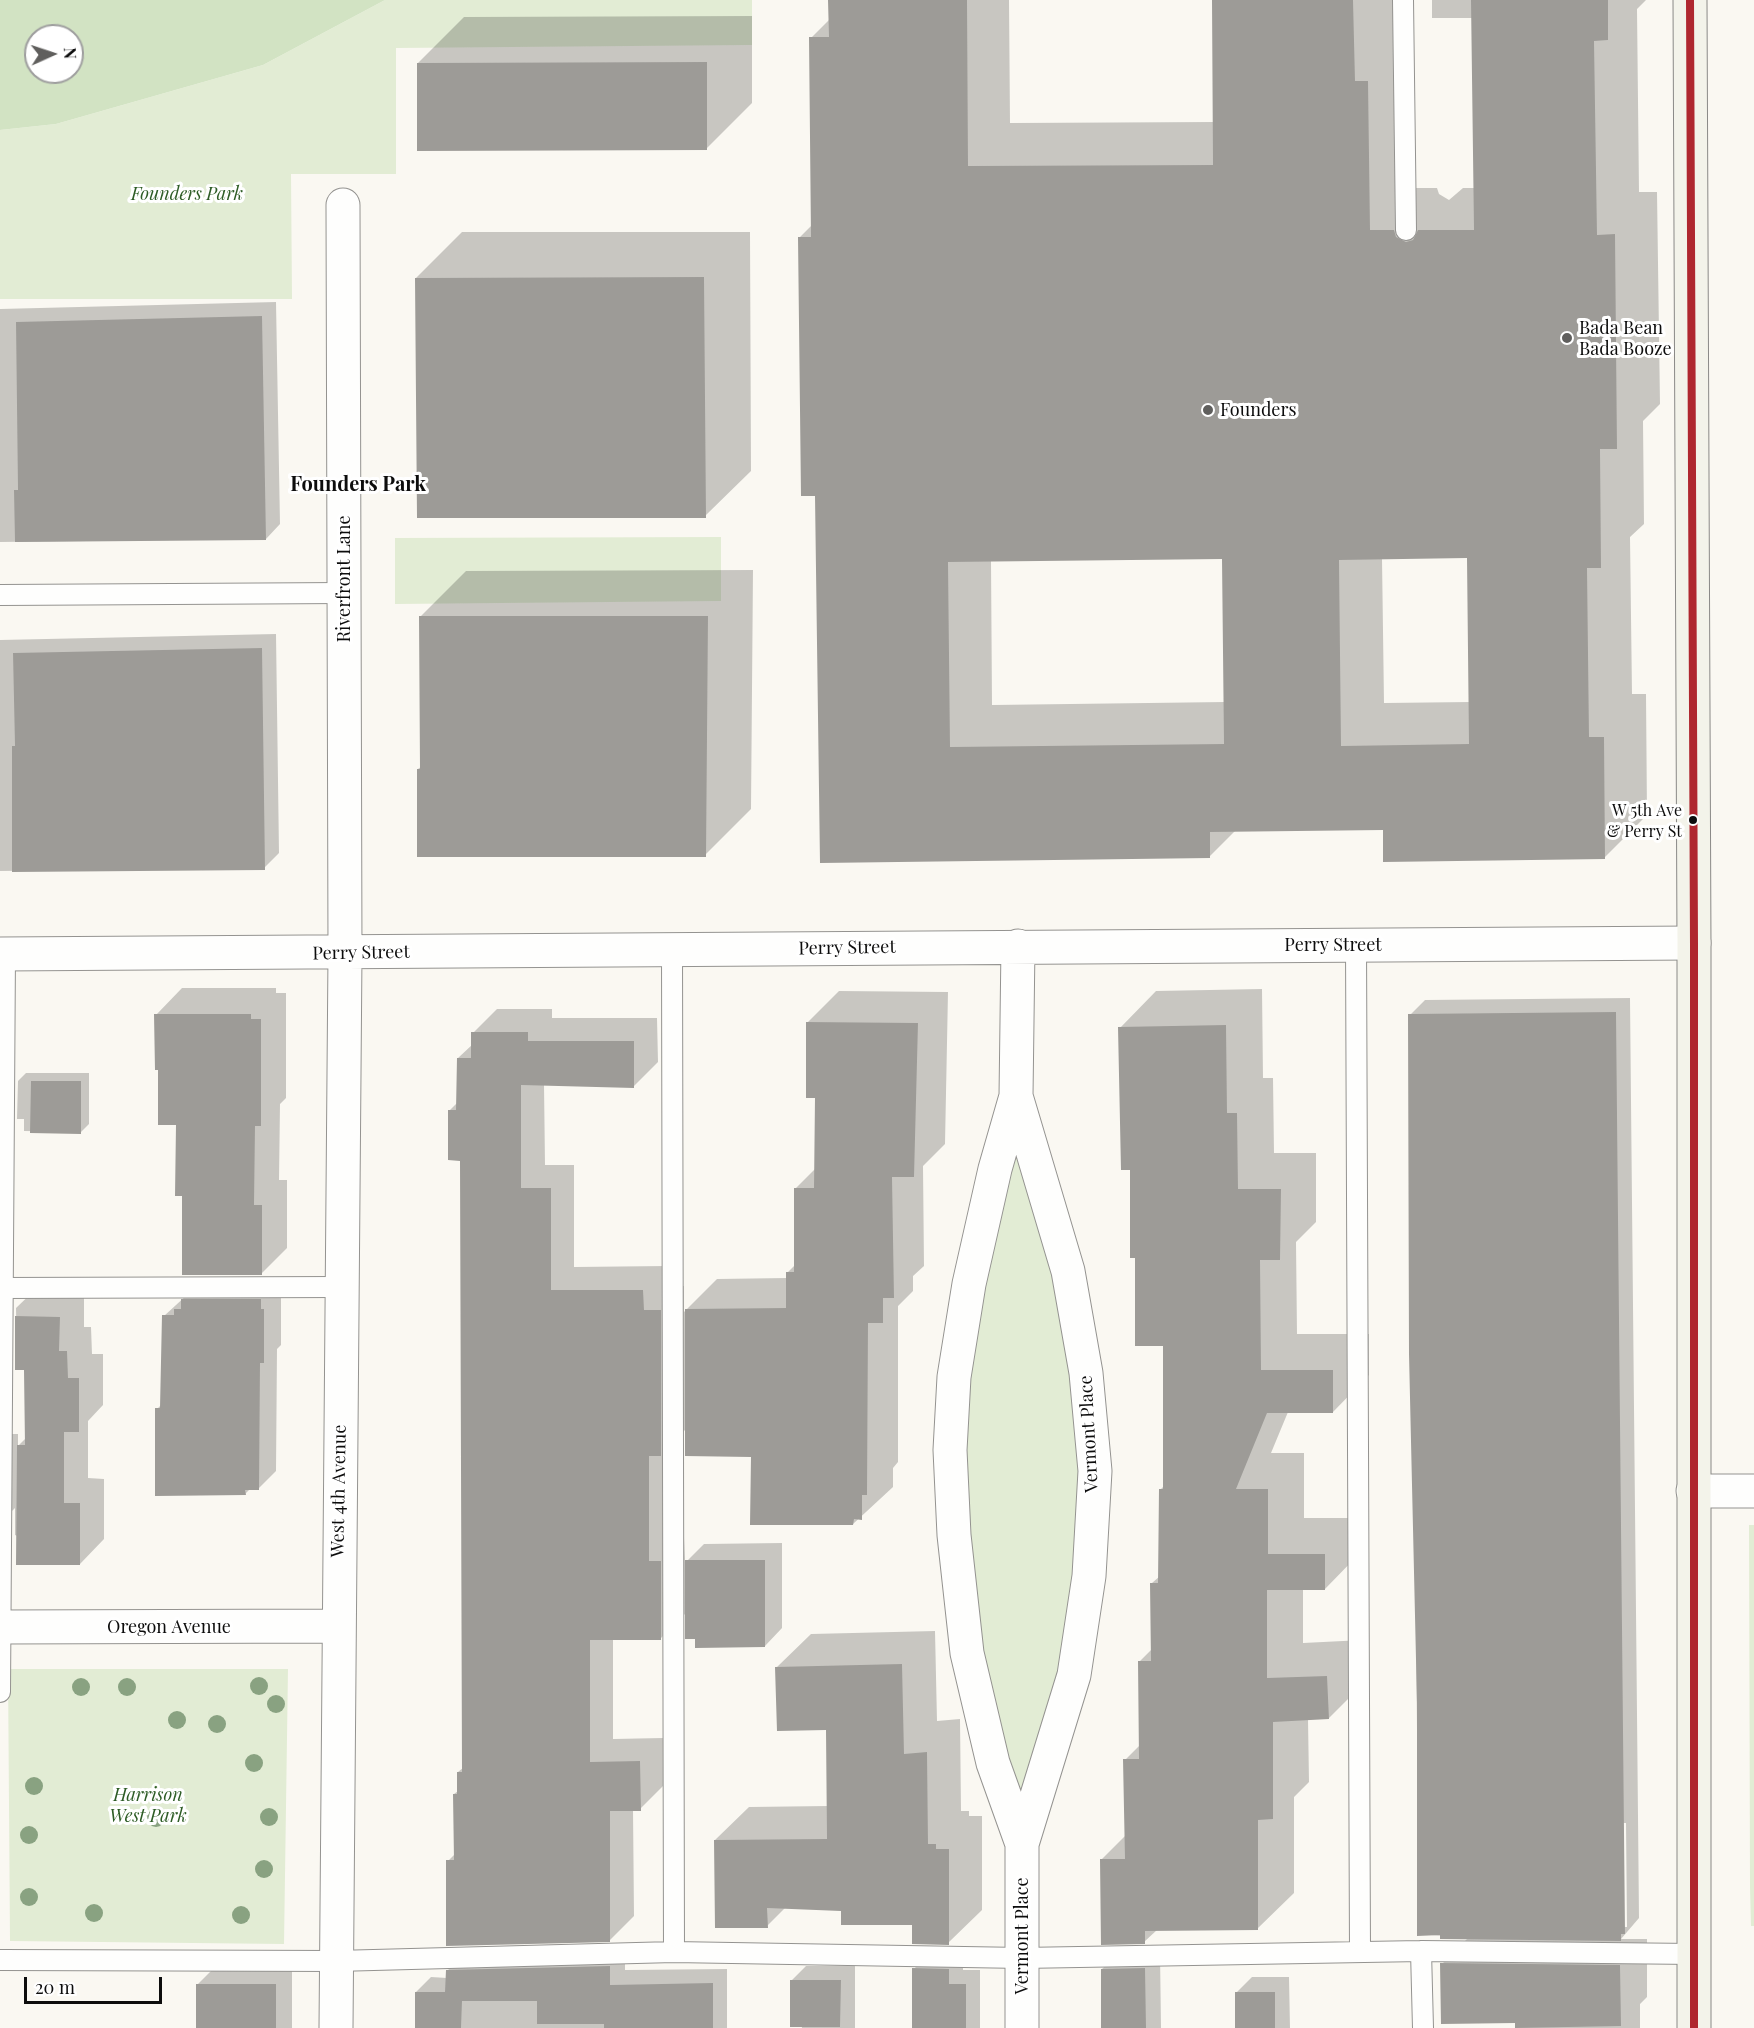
<!DOCTYPE html>
<style>
body{margin:0}
#map{position:relative;width:1754px;height:2028px;overflow:hidden;background:#faf8f2;font-family:"Playfair Display",serif}
canvas{display:block}
.north{position:absolute;left:24px;top:24px;width:60px;height:60px;box-sizing:border-box;background:#fff;border:2px solid #9e9e9e;border-radius:50%;rotate:87deg;font-size:16px;font-weight:700;line-height:24px;text-align:center;color:#0d0d0d}
.north::after{content:'';display:block;margin:auto;width:21px;height:27px;background:#605f5d;clip-path:polygon(50% 0,100% 100%,50% 72%,0 100%)}
.scale{position:absolute;left:24px;top:1977px;width:138px;height:27px;box-sizing:border-box;border:3px solid #0d0d0d;border-top:0;padding-left:8px;font-size:18px;line-height:21px;white-space:nowrap;color:#0d0d0d;-webkit-text-stroke:4px #fff;paint-order:stroke}
</style>
<div id="map">
<canvas width="1754" height="2028"></canvas>
<div class="north">N</div>
<div class="scale">20 m</div>
</div>
<script>
const ctx = document.querySelector('canvas').getContext('2d');
ctx.lineJoin = 'round';
function fillPath(path, color) {
  ctx.fillStyle = color;
  ctx.fill(path, 'evenodd');
}
function stroke(path, color, width, dash) {
  ctx.strokeStyle = color;
  ctx.lineWidth = width;
  ctx.lineCap = dash ? 'butt' : 'round';
  ctx.setLineDash(dash || []);
  ctx.stroke(path);
}
function drawText(font, color, halo, rows, align = 'center') {
  ctx.font = font + ' "Playfair Display",serif';
  ctx.lineWidth = 6;
  ctx.setLineDash([]);
  ctx.textBaseline = 'middle';
  ctx.strokeStyle = halo;
  ctx.fillStyle = color;
  for (const [text, x, y, turn = 0] of rows) {
    ctx.save();
    ctx.translate(x, y);
    ctx.rotate((+turn || 0) * Math.PI / 180);
    ctx.textAlign = isNaN(turn) ? turn : align;
    if (halo) ctx.strokeText(text, 0, 0);
    ctx.fillText(text, 0, 0);
    ctx.restore();
  }
}
fillPath(new Path2D(`
 M 385,0 L 752,0 L 752,45 L 396,48 L 396,174 L 291,174 L 292,299 L 0,299 L 0,130 L 56,124 L 263,65 Z
 M 721,537 L 721,601 L 395,604 L 395,538 Z
 M 1016,1096 L 1068,1271 L 1089,1576 L 1022,1844 L 993,1763 L 950,1450 Z
 M 1749,1525 L 1754,1525 L 1754,1926 L 1751,1926 L 1750,1887 Z
 M 8,1669 L 288,1669 L 284,1944 L 10,1941 Z`), '#e2ecd4');
fillPath(new Path2D(`
 M 0,0 L 385,0 L 263,65 L 56,124 L 0,130 ZM 36,36 L 72,36 L 72,72 L 36,72 Z`), '#d2e3c3');
fillPath(new Path2D(`
 M 830,0 L 1009,0 L 1010,123 L 1214,122 L 1214,0 L 1397,0 L 1412,188 L 1437,188 L 1439,194 L 1449,200 L 1463,188 L 1475,188 L 1472,18 L 1432,18 L 1432,0 L 1646,0 L 1637,9 L 1639,192 L 1657,192 L 1660,404 L 1643,421 L 1644,524 L 1630,537 L 1632,694 L 1646,694 L 1647,815 L 1604,858 L 1384,828 L 1236,830 L 1210,856 L 822,861 L 816,495 L 800,237 L 813,224 L 811,38 L 830,19 ZM 1468,556 L 1470,702 L 1384,703 L 1382,558 ZM 1224,557 L 1225,702 L 992,705 L 991,560 Z
 M 752,16 L 752,103 L 706,149 L 418,63 L 464,17 Z
 M 462,232 L 750,232 L 751,471 L 705,516 L 416,278 Z
 M 276,302 L 280,524 L 266,539 L 0,542 L 0,309 Z
 M 753,570 L 751,809 L 705,855 L 418,769 L 422,766 L 420,617 L 466,571 Z
 M 276,634 L 279,853 L 264,868 L 0,871 L 0,640 Z
 M 182,988 L 276,988 L 276,993 L 286,993 L 286,1098 L 280,1104 L 279,1180 L 287,1180 L 287,1248 L 261,1274 L 183,1195 L 178,1124 L 160,1069 L 156,1015 Z
 M 1262,989 L 1263,1078 L 1273,1078 L 1274,1153 L 1316,1153 L 1316,1222 L 1296,1242 L 1297,1334 L 1369,1334 L 1369,1375 L 1333,1412 L 1288,1412 L 1271,1453 L 1304,1453 L 1304,1518 L 1361,1518 L 1361,1552 L 1325,1589 L 1303,1589 L 1303,1643 L 1363,1640 L 1365,1682 L 1329,1718 L 1308,1719 L 1309,1782 L 1294,1797 L 1294,1893 L 1257,1929 L 1157,1930 L 1144,1942 L 1101,1860 L 1126,1835 L 1125,1760 L 1140,1745 L 1140,1661 L 1153,1648 L 1152,1583 L 1160,1576 L 1160,1490 L 1164,1486 L 1165,1344 L 1136,1256 L 1120,1028 L 1156,991 Z
 M 839,991 L 948,992 L 945,1144 L 923,1166 L 924,1266 L 913,1276 L 913,1291 L 898,1306 L 898,1462 L 893,1468 L 893,1487 L 853,1524 L 752,1456 L 686,1429 L 672,1443 L 673,1538 L 684,1537 L 685,1563 L 704,1544 L 782,1543 L 782,1628 L 765,1646 L 697,1638 L 687,1612 L 661,1638 L 613,1638 L 613,1739 L 663,1738 L 664,1785 L 640,1809 L 633,1809 L 634,1916 L 610,1940 L 448,1861 L 456,1853 L 454,1794 L 458,1791 L 458,1772 L 464,1767 L 461,1159 L 450,1110 L 458,1102 L 458,1058 L 473,1044 L 473,1033 L 497,1009 L 552,1009 L 552,1018 L 657,1018 L 658,1062 L 634,1086 L 544,1084 L 545,1165 L 574,1165 L 574,1267 L 667,1266 L 667,1287 L 684,1286 L 684,1312 L 717,1279 L 787,1278 L 787,1273 L 796,1264 L 796,1188 L 816,1168 L 817,1097 L 808,1022 Z
 M 1630,998 L 1639,1918 L 1621,1939 L 1647,1939 L 1647,1997 L 1640,2004 L 1640,2028 L 1516,2028 L 1516,2021 L 1442,1964 L 1468,1938 L 1419,1934 L 1410,1015 L 1425,1000 ZM 1623,1823 L 1626,1823 L 1627,1927 L 1624,1927 Z
 M 26,1073 L 89,1073 L 89,1124 L 81,1132 L 24,1131 L 24,1119 L 17,1119 L 18,1081 Z
 M 200,1283 L 281,1293 L 281,1345 L 277,1349 L 276,1471 L 258,1489 L 250,1489 L 245,1494 L 157,1409 L 162,1404 L 164,1316 Z
 M 41,1284 L 84,1292 L 84,1327 L 91,1327 L 92,1354 L 103,1354 L 103,1405 L 88,1421 L 88,1478 L 104,1479 L 104,1539 L 80,1564 L 15,1535 L 15,1508 L 0,1523 L 0,1434 L 18,1434 L 18,1446 L 26,1438 L 25,1369 L 17,1367 L 16,1308 Z
 M 935,1631 L 937,1721 L 960,1719 L 961,1811 L 969,1811 L 969,1816 L 982,1816 L 982,1910 L 948,1943 L 914,1924 L 843,1909 L 786,1907 L 767,1926 L 715,1840 L 749,1807 L 828,1806 L 827,1728 L 777,1667 L 811,1634 Z
 M 625,1952 L 625,1970 L 727,1969 L 727,2028 L 416,2028 L 416,1992 L 431,1977 L 447,1978 L 447,1971 L 462,1956 Z
 M 1160,1953 L 1161,2028 L 1102,2028 L 1102,1969 L 1118,1954 Z
 M 928,1954 L 963,1954 L 963,1970 L 980,1970 L 980,2028 L 914,2028 L 914,1969 Z
 M 806,1966 L 855,1966 L 855,2028 L 802,2028 L 791,1981 Z
 M 214,1968 L 292,1968 L 292,2028 L 197,2028 L 197,1985 Z
 M 1252,1977 L 1289,1977 L 1290,2028 L 1237,2028 L 1236,1993 Z`), '#0003');
fillPath(new Path2D(`
 M 828,0 L 967,0 L 968,166 L 1213,165 L 1212,0 L 1353,0 L 1355,81 L 1368,81 L 1370,230 L 1394,230 L 1396,237 L 1406,242 L 1413,240 L 1418,230 L 1474,230 L 1471,0 L 1608,0 L 1608,40 L 1594,41 L 1597,235 L 1615,234 L 1617,449 L 1600,449 L 1601,568 L 1587,568 L 1589,737 L 1604,737 L 1605,859 L 1383,862 L 1383,830 L 1210,832 L 1210,858 L 820,863 L 815,496 L 801,496 L 798,237 L 811,237 L 809,37 L 829,37 ZM 1467,558 L 1469,744 L 1341,746 L 1339,560 ZM 1222,559 L 1224,744 L 950,747 L 948,562 Z
 M 707,62 L 707,150 L 417,151 L 417,63 Z
 M 704,277 L 706,518 L 417,518 L 415,278 Z
 M 262,316 L 266,540 L 15,542 L 14,490 L 18,490 L 16,322 Z
 M 419,616 L 708,616 L 706,857 L 417,857 L 417,769 L 420,769 Z
 M 262,648 L 265,870 L 12,872 L 12,746 L 15,746 L 13,653 Z
 M 1616,1012 L 1625,1934 L 1621,1934 L 1621,1941 L 1440,1939 L 1440,1935 L 1417,1936 L 1417,1703 L 1409,1354 L 1408,1014 Z
 M 154,1014 L 251,1014 L 251,1019 L 261,1019 L 261,1126 L 255,1126 L 254,1205 L 262,1205 L 262,1275 L 182,1275 L 182,1196 L 175,1196 L 176,1125 L 158,1125 L 158,1070 L 155,1070 Z
 M 806,1022 L 918,1023 L 914,1177 L 892,1177 L 894,1298 L 883,1298 L 883,1323 L 868,1323 L 867,1495 L 862,1495 L 862,1520 L 854,1519 L 853,1525 L 750,1525 L 751,1457 L 685,1456 L 685,1309 L 786,1308 L 786,1272 L 794,1272 L 794,1188 L 814,1188 L 815,1098 L 806,1098 Z
 M 1226,1025 L 1227,1113 L 1237,1113 L 1238,1189 L 1281,1189 L 1280,1260 L 1260,1260 L 1261,1370 L 1333,1370 L 1333,1413 L 1267,1413 L 1236,1489 L 1268,1489 L 1268,1554 L 1325,1554 L 1325,1590 L 1267,1590 L 1267,1678 L 1327,1676 L 1329,1719 L 1273,1722 L 1273,1819 L 1258,1820 L 1258,1930 L 1145,1931 L 1145,1944 L 1101,1945 L 1100,1859 L 1125,1859 L 1123,1759 L 1139,1759 L 1138,1661 L 1151,1661 L 1150,1583 L 1158,1583 L 1159,1489 L 1163,1489 L 1163,1346 L 1135,1346 L 1135,1258 L 1130,1258 L 1130,1170 L 1121,1170 L 1118,1027 Z
 M 471,1032 L 528,1032 L 528,1041 L 634,1041 L 634,1088 L 521,1085 L 521,1188 L 551,1188 L 551,1290 L 643,1290 L 644,1310 L 661,1310 L 661,1456 L 649,1456 L 649,1561 L 661,1561 L 661,1640 L 590,1640 L 590,1762 L 640,1761 L 641,1811 L 610,1811 L 610,1942 L 446,1946 L 446,1860 L 454,1860 L 453,1794 L 457,1794 L 457,1772 L 462,1772 L 460,1161 L 448,1160 L 448,1110 L 456,1110 L 457,1058 L 471,1058 Z
 M 31,1081 L 81,1081 L 81,1134 L 30,1133 Z
 M 181,1299 L 261,1299 L 261,1309 L 264,1309 L 264,1363 L 260,1363 L 259,1490 L 245,1490 L 246,1495 L 155,1496 L 155,1408 L 160,1408 L 162,1315 L 174,1315 L 174,1309 L 181,1309 Z
 M 15,1316 L 60,1317 L 59,1351 L 67,1351 L 68,1378 L 79,1378 L 79,1432 L 64,1432 L 64,1503 L 80,1503 L 80,1565 L 16,1565 L 17,1445 L 25,1445 L 24,1370 L 15,1370 Z
 M 685,1560 L 765,1560 L 765,1647 L 695,1648 L 695,1639 L 685,1639 Z
 M 902,1664 L 904,1754 L 927,1752 L 928,1844 L 936,1844 L 936,1849 L 949,1849 L 949,1945 L 912,1944 L 912,1925 L 841,1925 L 841,1911 L 767,1908 L 768,1928 L 715,1928 L 714,1840 L 827,1839 L 826,1730 L 777,1731 L 775,1667 Z
 M 1440,1963 L 1620,1965 L 1621,2026 L 1515,2028 L 1515,2023 L 1441,2024 Z
 M 610,1966 L 610,1985 L 713,1983 L 713,2028 L 604,2028 L 604,2024 L 537,2024 L 537,2001 L 462,2001 L 461,2028 L 415,2028 L 415,1992 L 445,1992 L 446,1970 Z
 M 912,1968 L 949,1969 L 949,1984 L 966,1984 L 966,2028 L 912,2028 Z
 M 1145,1968 L 1146,2028 L 1101,2028 L 1101,1969 Z
 M 790,1980 L 841,1980 L 840,2027 L 790,2027 Z
 M 196,1984 L 276,1984 L 276,2028 L 196,2028 Z
 M 1235,1992 L 1275,1992 L 1275,2028 L 1235,2028 Z`), '#9d9b97');
const lane = new Path2D(`
 M 1403,0 L 1406,230
 M 0,595 L 344,593
 M 1356,944 L 1360,1952
 M 672,950 L 674,1952
 M 0,1288 L 341,1287
 M 0,1692 L 5,954
 M 1421,1951 L 1423,2028
 M 0,1960 L 336,1961 L 674,1952 L 1022,1958 L 1421,1951 L 1694,1954`);
const street = new Path2D(`
 M 1018,946 L 1016,1096 L 995,1169 L 969,1284 L 954,1377 L 950,1450 L 954,1535 L 967,1653 L 993,1763 L 1022,1844
 M 0,954 L 1694,943
 M 1016,1096 L 1068,1271 L 1086,1373 L 1095,1471 L 1089,1576 L 1074,1675 L 1022,1844 L 1022,2028
 M 1693,1491 L 1754,1491
 M 0,1627 L 338,1626
 M 336,2028 L 345,954 L 343,205`);
const secondary = new Path2D(`
 M 1690,0 L 1694,943 L 1694,2028`);
stroke(lane, '#949390', 22);
stroke(street, '#949390', 35);
stroke(secondary, '#8a8987', 35);
stroke(lane, '#fefefd', 20);
stroke(street, '#fefefd', 33);
stroke(secondary, '#f3f3ea', 33);
stroke(new Path2D(`
 M 1690,0 L 1694,943 L 1694,2028`), '#af272f', 8);
ctx.fillStyle = '#89a281';
for (const [x, y] of [
 [259,1686],
 [81,1687],
 [127,1687],
 [276,1704],
 [177,1720],
 [217,1724],
 [254,1763],
 [34,1786],
 [269,1817],
 [156,1818],
 [29,1835],
 [264,1869],
 [29,1897],
 [94,1913],
 [241,1915]
]) {
  ctx.beginPath();
  ctx.arc(x, y, 9, 0, 2 * Math.PI);
  ctx.fill();
}
for (const [x, y, r, color] of [
 [1567,338,6,"#605f5d"],
 [1208,410,6,"#605f5d"],
 [1693,820,5,"#0d0d0d"]
]) {
  const dot = new Path2D();
  dot.arc(x, y, r, 0, 2 * Math.PI);
  ctx.fillStyle = color;
  ctx.fill(dot);
  stroke(dot, '#fff', 2);
}
drawText('16px', '#0d0d0d', '#fff', [
 ["W 5th Ave",1682,811],
 ["& Perry St",1682,832]
], 'right');
drawText('italic 18px', '#2d5c25', '#fff', [
 ["Founders Park",187,194],
 ["Harrison",148,1795],
 ["West Park",148,1816]
]);
drawText('18px', '#0d0d0d', '#fff', [
 ["Bada Bean",1579,328],
 ["Bada Booze",1579,349],
 ["Founders",1220,410]
], 'left');
drawText('18px', '#0d0d0d', '#fff', [
 ["Riverfront Lane",344,579,-90],
 ["Perry Street",1333,945],
 ["Perry Street",847,948,-1],
 ["Perry Street",361,953,-1],
 ["Vermont Place",1089,1434,-93],
 ["West 4th Avenue",339,1491,-89],
 ["Oregon Avenue",169,1627],
 ["Vermont Place",1022,1936,-90]
]);
drawText('bold 20px', '#0d0d0d', '#fff', [
 ["Founders Park",358,485]
]);
</script>
